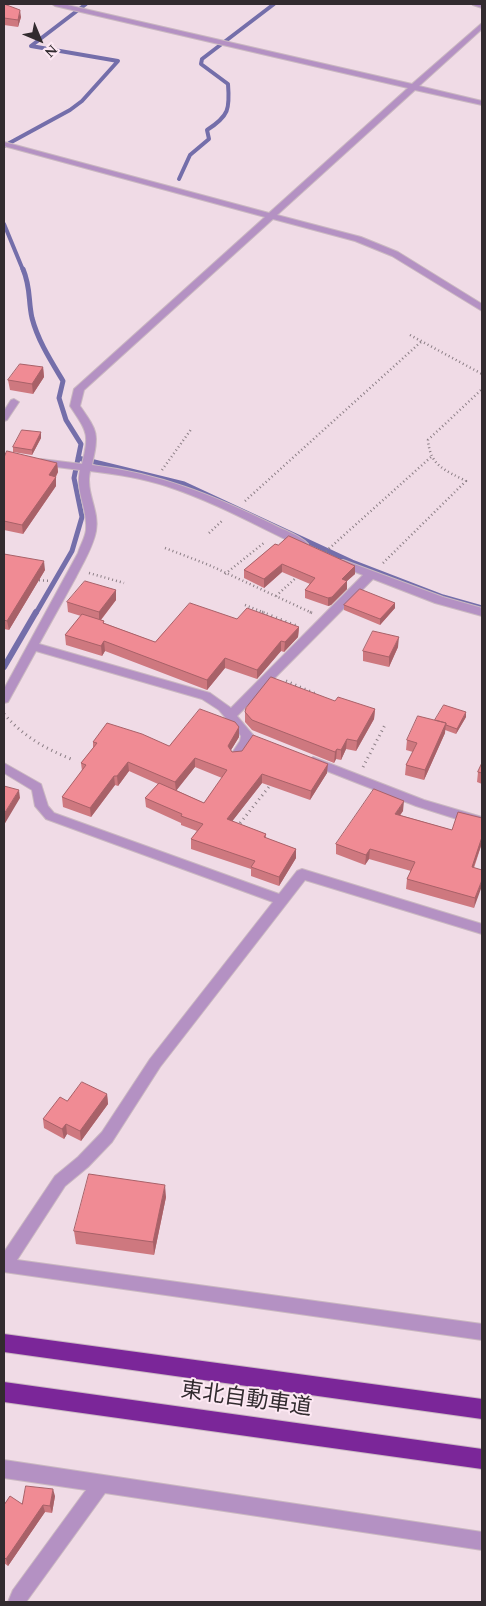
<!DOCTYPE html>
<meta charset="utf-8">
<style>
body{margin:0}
#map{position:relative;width:486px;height:1606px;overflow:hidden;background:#f0dbe6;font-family:Spectral,serif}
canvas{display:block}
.frame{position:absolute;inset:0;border:5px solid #322b2f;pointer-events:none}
.north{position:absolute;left:15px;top:15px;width:50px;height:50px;-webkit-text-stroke:4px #fde8f3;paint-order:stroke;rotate:135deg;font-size:14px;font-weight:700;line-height:20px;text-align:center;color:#322b2f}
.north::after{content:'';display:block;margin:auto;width:18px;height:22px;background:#322b2f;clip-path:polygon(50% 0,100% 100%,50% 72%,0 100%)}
</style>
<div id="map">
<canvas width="486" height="1606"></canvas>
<div class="frame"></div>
<div class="north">N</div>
</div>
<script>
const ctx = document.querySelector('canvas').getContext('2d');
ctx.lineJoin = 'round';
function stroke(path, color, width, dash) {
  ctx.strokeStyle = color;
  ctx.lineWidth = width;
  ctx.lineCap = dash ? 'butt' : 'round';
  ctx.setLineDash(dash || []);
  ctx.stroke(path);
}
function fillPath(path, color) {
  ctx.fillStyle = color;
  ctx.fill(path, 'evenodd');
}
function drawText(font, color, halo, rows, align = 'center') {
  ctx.font = font + ' Spectral,"Noto Sans JP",serif';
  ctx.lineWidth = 4;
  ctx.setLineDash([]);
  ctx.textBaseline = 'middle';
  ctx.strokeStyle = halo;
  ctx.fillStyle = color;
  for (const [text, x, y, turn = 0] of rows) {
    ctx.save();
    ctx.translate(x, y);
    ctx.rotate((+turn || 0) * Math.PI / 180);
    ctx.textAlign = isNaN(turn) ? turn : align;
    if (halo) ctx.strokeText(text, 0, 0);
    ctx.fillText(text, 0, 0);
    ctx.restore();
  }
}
stroke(new Path2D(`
 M 4,146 L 70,110 L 82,101 L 118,61 L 31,46 L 86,4
 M 179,179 L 190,155 L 209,139 L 207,130 C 229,116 230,109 228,84 L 201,64 L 202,59 L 274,4
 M 4,224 L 23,270`), '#746eaa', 4);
stroke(new Path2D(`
 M 23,269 C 31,288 28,300 32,318 C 38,341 51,361 63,381 L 59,398 L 66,420 L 81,444 L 74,478 L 82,517 L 72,551 L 36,613
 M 78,458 L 184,484 L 352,562 L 443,597 L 482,608`), '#746eaa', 5);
stroke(new Path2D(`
 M 4,667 L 36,612`), '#746eaa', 6);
const minor = new Path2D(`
 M 52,4 L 63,4 L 412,84 L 482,23 L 482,29 L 419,86 L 482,101 L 482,105 L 415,90 L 277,215 L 361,237 L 398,252 L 482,304 L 482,311 L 392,256 L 355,241 L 273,219 L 84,390 L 80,406 C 98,432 99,433 92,465 C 160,474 211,494 272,524 C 283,530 300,535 308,544 L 303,547 L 299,546 C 256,525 212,501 166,486 C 141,478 116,474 90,471 C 85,492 100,511 96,531 C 93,547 83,563 76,577 C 64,599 51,622 39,644 L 210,693 L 231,708 L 363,575 L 335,564 L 334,562 L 335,560 L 343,560 L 443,597 L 482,608 L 482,616 L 435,603 L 373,579 L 237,716 L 253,735 C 252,744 245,757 236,760 L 230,756 L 240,741 L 241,736 L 219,710 L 202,699 L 36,651 L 8,702 L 4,703 L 4,689 L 78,553 C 80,546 85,538 86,530 C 88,509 75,491 80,470 L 41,465 L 36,462 L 41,459 L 82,464 C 90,433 87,432 70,406 L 74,389 L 265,217 L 4,146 L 4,142 L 269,213 L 408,88 L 55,6 Z
 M 472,4 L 482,4 L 482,8 L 473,5 Z
 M 14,399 L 19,402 L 7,420 L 4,421 L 4,411 L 11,400 Z
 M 313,757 L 424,800 L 482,817 L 482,827 L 416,806 L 309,764 L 307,761 Z
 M 4,763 L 41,784 L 48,806 L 54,813 L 279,894 L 297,871 L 302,869 L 482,924 L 482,934 L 305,880 L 160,1067 L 112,1142 L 88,1167 L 65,1186 L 17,1260 L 482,1324 L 482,1340 L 4,1272 L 4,1252 L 55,1176 L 78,1157 L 102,1132 L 150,1059 L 273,902 L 46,819 L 35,806 L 32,790 L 4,773 Z
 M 4,1460 L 482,1532 L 482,1550 L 105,1493 L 26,1602 L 8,1602 L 13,1590 L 86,1490 L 4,1478 Z`);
const highway = new Path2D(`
 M 4,1334 L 482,1399 L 482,1419 L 4,1352 Z
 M 4,1382 L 482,1449 L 482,1469 L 4,1402 Z`);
stroke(minor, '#cab8c1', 2);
stroke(highway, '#cab8c1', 2);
stroke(new Path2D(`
 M 410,335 L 482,374
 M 162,470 L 192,428
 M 245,501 L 422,341
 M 209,533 L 223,520
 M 165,548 L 209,565 L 312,613
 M 323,554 L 431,457
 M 383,563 L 466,481 C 445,470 430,466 428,440 L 482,389
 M 89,573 L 124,583
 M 225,574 L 265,542
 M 35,580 L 51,581
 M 276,596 L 298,576
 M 245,605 L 265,613`), '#8b7e85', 2.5, [1, 3]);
stroke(new Path2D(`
 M 262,612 L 297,626
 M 310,612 L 312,613
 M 286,681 L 316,694
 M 4,714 C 23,736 44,748 71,759
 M 363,767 L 386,723
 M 237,827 L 272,783`), '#8b7e85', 3, [1, 4]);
fillPath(minor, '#b491c3');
fillPath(highway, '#7b2699');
fillPath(new Path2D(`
 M 4,4 L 21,17 L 18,27 L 4,25 Z
 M 43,367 L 44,377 L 33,394 L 10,390 L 8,380 Z
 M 41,432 L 41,438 L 32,455 L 13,452 L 13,447 Z
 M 4,458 L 57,463 L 58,472 L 56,477 L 56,486 L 23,534 L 4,530 Z
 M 275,544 L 355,574 L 347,581 L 347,589 L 331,605 L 328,606 L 305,598 L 305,590 L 310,584 L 282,572 L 264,588 L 244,578 L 244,570 Z
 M 4,554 L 45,570 L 9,630 L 4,629 Z
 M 116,590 L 116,600 L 101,620 L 104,621 L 104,623 L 155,642 L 237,619 L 299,627 L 298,637 L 284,652 L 281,651 L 257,679 L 225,668 L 207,690 L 105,651 L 102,656 L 66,645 L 65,635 L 81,616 L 68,612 L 67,602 Z
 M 395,603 L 395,608 L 380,625 L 344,610 L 344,605 Z
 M 398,647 L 389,667 L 363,661 L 363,651 Z
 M 335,701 L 375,709 L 374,719 L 356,751 L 346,749 L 341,760 L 336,759 L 334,763 L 252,730 L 245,722 L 245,712 Z
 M 466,717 L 456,734 L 445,730 L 445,733 L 424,780 L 405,775 L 406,765 L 413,752 L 406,750 L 407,740 Z
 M 239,727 L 239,737 L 231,750 L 232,752 L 327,773 L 310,800 L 262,783 L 232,821 L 266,834 L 266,838 L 296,849 L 296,858 L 279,886 L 251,876 L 251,869 L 191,849 L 191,839 L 197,831 L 181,825 L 181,823 L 146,807 L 145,798 L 158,784 L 129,771 L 118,786 L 115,785 L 91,817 L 63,807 L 62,797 L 82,771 L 81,763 L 93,748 L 93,742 L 169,746 ZM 195,767 L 222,778 L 204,803 L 176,790 Z
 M 482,763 L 482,784 L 477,782 L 478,772 Z
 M 403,811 L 400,815 L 452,830 L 482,818 L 482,843 L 474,868 L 482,870 L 474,908 L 406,889 L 407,879 L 411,871 L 369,859 L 365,865 L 336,854 L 336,844 Z
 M 107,1094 L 108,1104 L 81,1141 L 67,1134 L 64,1139 L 44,1128 L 43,1119 L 67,1101 Z
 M 166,1197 L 154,1255 L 76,1244 L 74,1231 Z
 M 55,1496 L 52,1513 L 45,1512 L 8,1566 L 4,1563 L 4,1505 L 22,1504 Z`), '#ce787f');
fillPath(new Path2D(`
 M 20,10 L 21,17 L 18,27 L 18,20 Z
 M 43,367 L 44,377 L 33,394 L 32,384 Z
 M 41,432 L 41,438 L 32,455 L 32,450 Z
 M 57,463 L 58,472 L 53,481 L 56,477 L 56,486 L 23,534 L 22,525 L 49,475 Z
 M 44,561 L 45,570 L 9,630 L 7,621 Z
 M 282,564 L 282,572 L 264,588 L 264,579 Z
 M 355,566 L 355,574 L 347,581 L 347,589 L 331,605 L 328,606 L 328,598 L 342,579 Z
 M 116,590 L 116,600 L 99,622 L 99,612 Z
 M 395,603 L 395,608 L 380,625 L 380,619 Z
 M 299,627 L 298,637 L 284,652 L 285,642 Z
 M 399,637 L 398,647 L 389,667 L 389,657 Z
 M 104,641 L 105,651 L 102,656 L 101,646 Z
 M 281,641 L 281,651 L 257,679 L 257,670 Z
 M 225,658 L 225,668 L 207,690 L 207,680 Z
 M 375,709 L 374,719 L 356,751 L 357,741 Z
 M 466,712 L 466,717 L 456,734 L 457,729 Z
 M 446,723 L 445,733 L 424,780 L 425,770 Z
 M 239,727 L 239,737 L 228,755 L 228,746 Z
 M 347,739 L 346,749 L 341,760 L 341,750 Z
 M 337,749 L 336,759 L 334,763 L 335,752 Z
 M 195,758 L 195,767 L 176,791 L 175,782 Z
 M 128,762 L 129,771 L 118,786 L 117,776 Z
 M 328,764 L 327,773 L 310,800 L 311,791 Z
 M 262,774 L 262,783 L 227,828 L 227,819 Z
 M 114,776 L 115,785 L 91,817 L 90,808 Z
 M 19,790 L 20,798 L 4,825 L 4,814 Z
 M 404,801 L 403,811 L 394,824 L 395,814 Z
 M 482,837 L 482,843 L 470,877 L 472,867 Z
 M 296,849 L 296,858 L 279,886 L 279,877 Z
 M 370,849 L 369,859 L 365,865 L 366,855 Z
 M 482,880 L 482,886 L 474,908 L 475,898 Z
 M 107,1094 L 108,1104 L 81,1141 L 80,1131 Z
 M 66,1124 L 67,1134 L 64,1139 L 62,1129 Z
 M 165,1185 L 166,1197 L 154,1255 L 153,1242 Z
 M 53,1489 L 55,1496 L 52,1513 L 50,1506 Z
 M 43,1505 L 45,1512 L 8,1566 L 6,1559 Z`), '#a86168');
const building = new Path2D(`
 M 4,4 L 20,10 L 18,20 L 4,18 Z
 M 20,364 L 43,367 L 32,384 L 8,380 Z
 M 22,430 L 41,432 L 32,450 L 13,447 Z
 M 7,451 L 57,463 L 49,475 L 56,477 L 22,525 L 4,521 L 4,458 Z
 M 289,536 L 355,566 L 342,579 L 347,581 L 332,597 L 328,598 L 305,590 L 315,578 L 282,564 L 264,579 L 244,570 L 275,544 L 278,545 Z
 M 4,554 L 44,561 L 7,621 L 4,620 Z
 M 85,581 L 116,590 L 99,612 L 67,602 Z
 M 360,589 L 395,603 L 380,619 L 344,605 Z
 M 190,603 L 237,619 L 247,608 L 299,627 L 285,642 L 281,641 L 257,670 L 225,658 L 207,680 L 104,641 L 101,646 L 65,635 L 82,614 L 104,621 L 103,623 L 155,642 Z
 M 373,631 L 399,637 L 389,657 L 363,651 Z
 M 271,677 L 335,701 L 338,697 L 375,709 L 357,741 L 347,739 L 341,750 L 337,749 L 335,752 L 252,720 L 245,712 L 246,708 Z
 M 444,705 L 466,712 L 457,729 L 446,725 L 446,723 L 435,720 Z
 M 200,709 L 235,722 L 239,727 L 228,746 L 232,752 L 242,751 L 253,735 L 328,764 L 311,791 L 262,774 L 227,819 L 266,834 L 264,837 L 296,849 L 279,877 L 251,867 L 255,861 L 191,839 L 203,824 L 181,816 L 182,814 L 145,798 L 159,783 L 204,803 L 227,770 L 195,758 L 175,782 L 128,762 L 117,776 L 114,776 L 90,808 L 62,797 L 86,765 L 81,763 L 97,743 L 93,742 L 107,723 L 142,734 L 169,746 Z
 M 418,716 L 446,723 L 425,770 L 406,765 L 417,743 L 407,740 Z
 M 482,763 L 482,773 L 478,772 Z
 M 4,786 L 19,790 L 4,814 Z
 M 374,789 L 404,801 L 395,814 L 452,830 L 458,812 L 482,818 L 482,837 L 472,867 L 482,870 L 482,880 L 475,898 L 407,879 L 415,862 L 370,849 L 366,855 L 336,844 Z
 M 82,1082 L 107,1094 L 80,1131 L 66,1124 L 62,1129 L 43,1119 L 60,1097 L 67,1101 Z
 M 89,1174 L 165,1185 L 153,1242 L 74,1231 Z
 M 26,1486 L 53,1489 L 50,1506 L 43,1505 L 6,1559 L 4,1557 L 4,1505 L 10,1496 L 22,1504 Z`);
fillPath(building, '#f08b94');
stroke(building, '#a86168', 1);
drawText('22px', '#322b2f', '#fde8f3', [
 ["東北自動車道",246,1401,8]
]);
</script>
